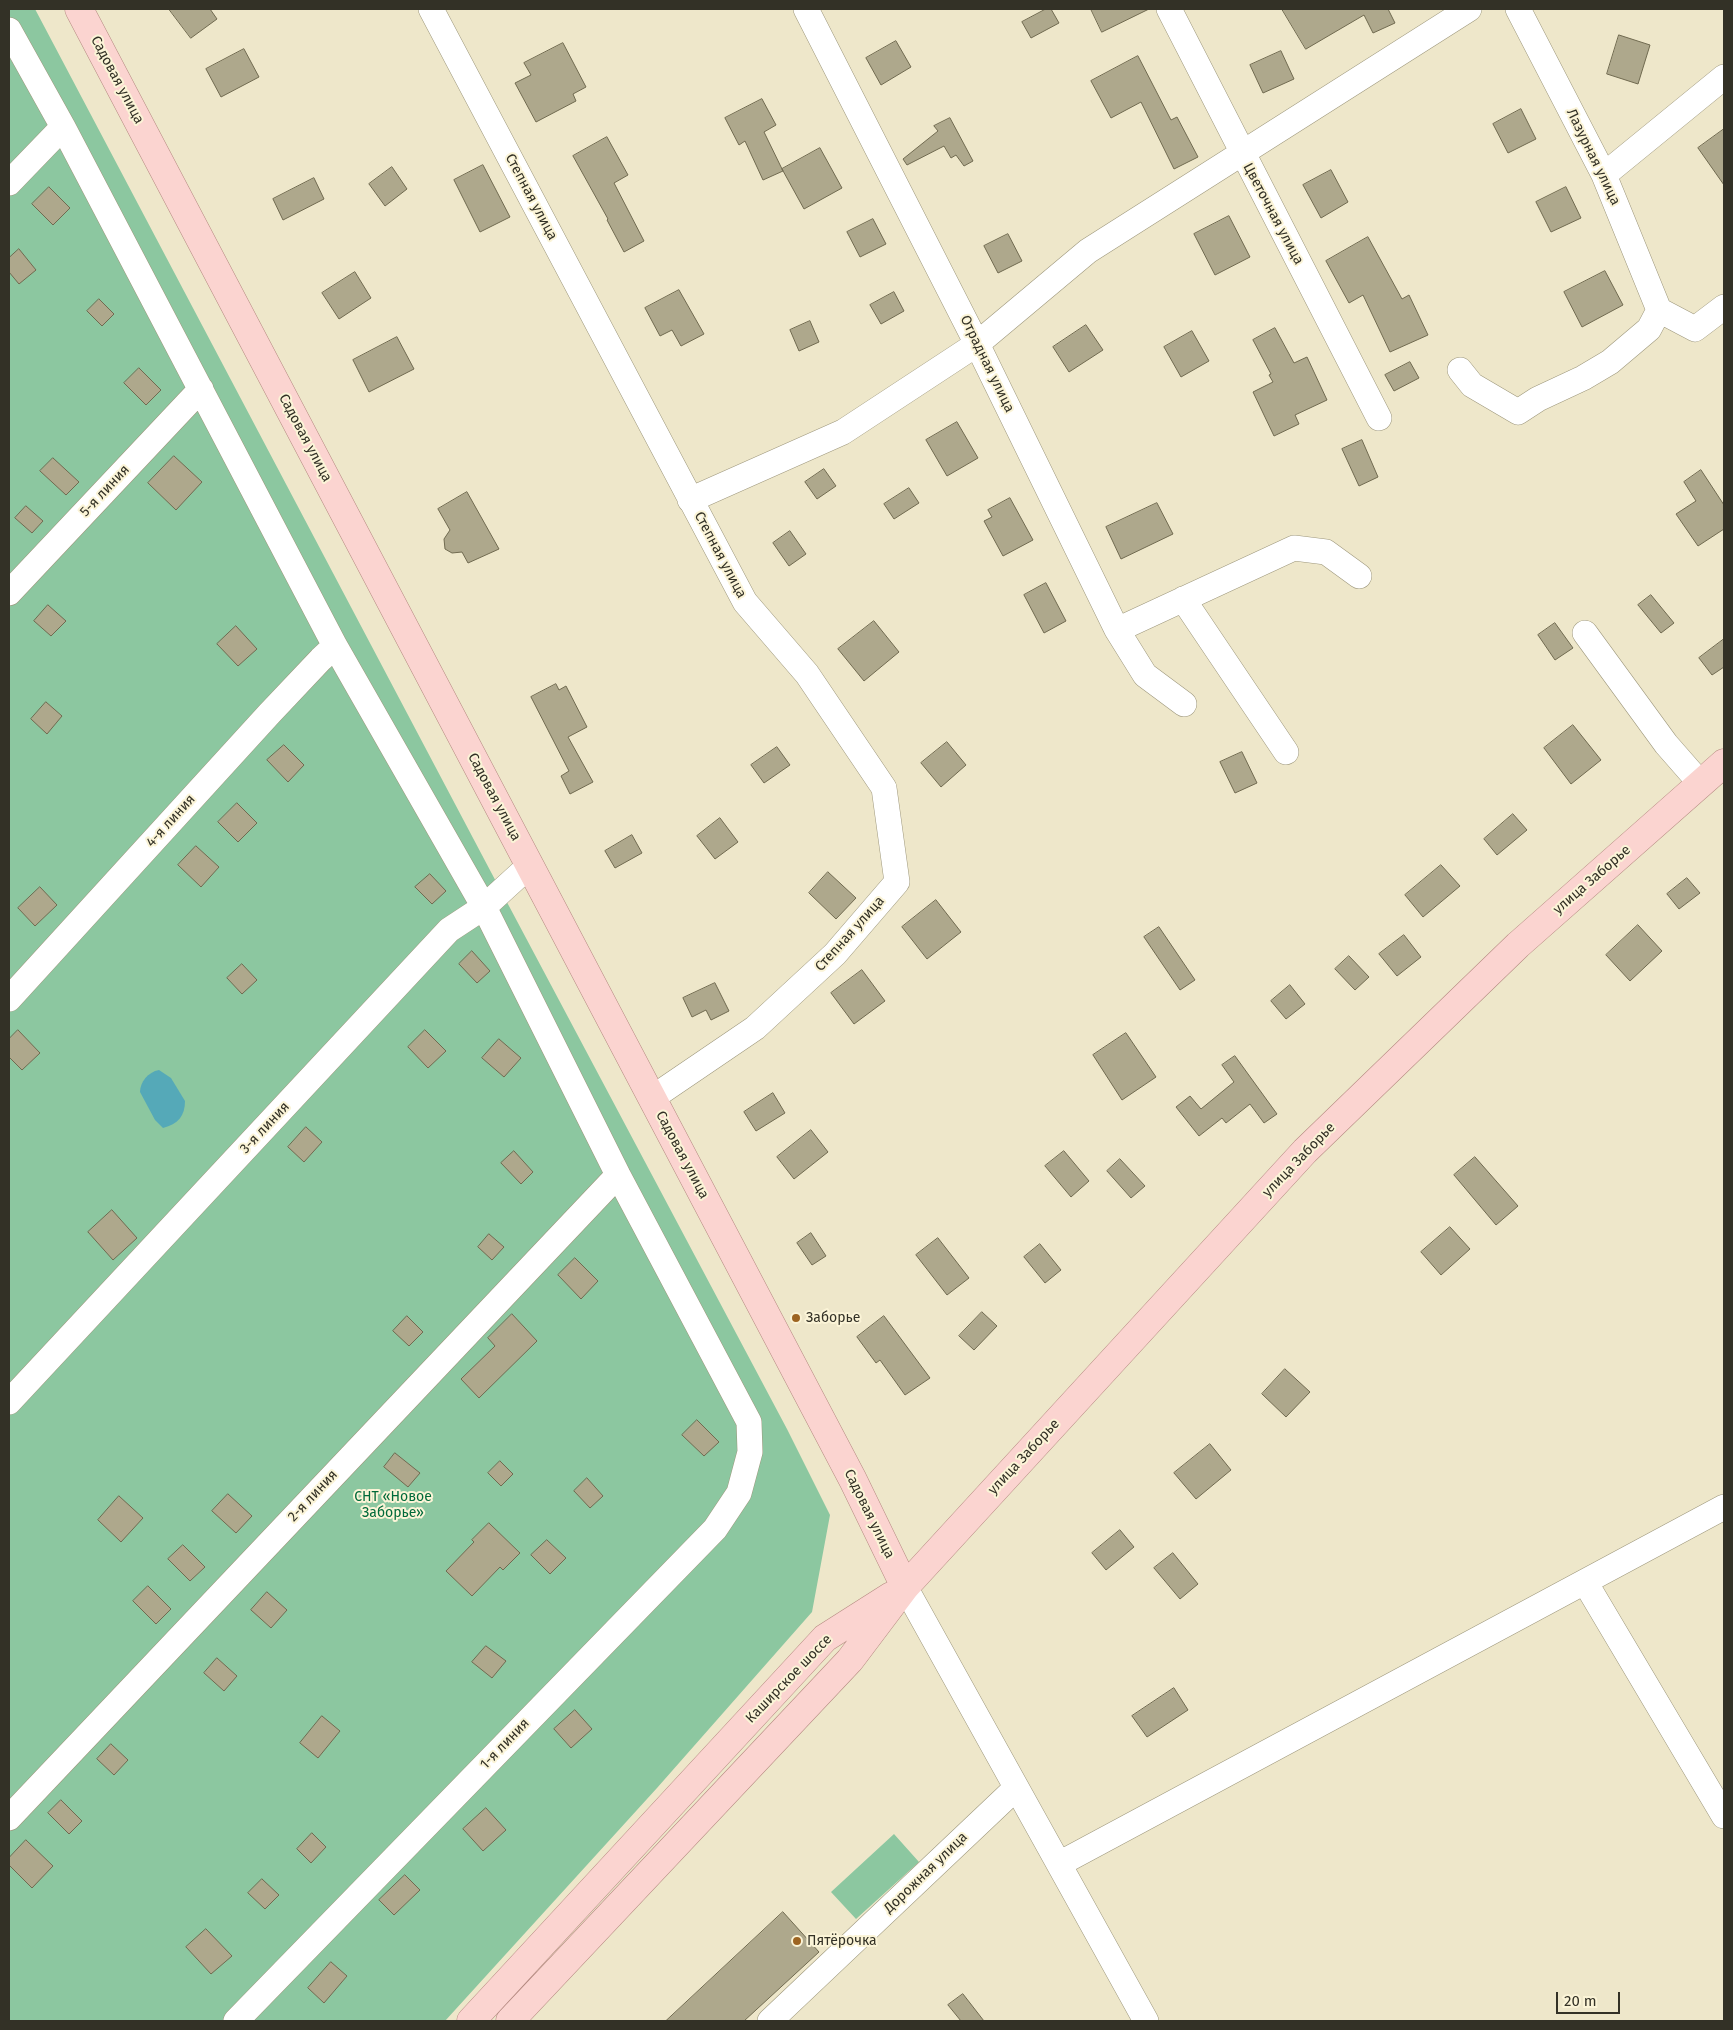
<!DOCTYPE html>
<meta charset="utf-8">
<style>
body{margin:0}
#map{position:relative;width:1733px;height:2030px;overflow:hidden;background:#eee7ca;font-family:"Fira Sans",sans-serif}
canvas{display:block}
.frame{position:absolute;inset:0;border:10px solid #333126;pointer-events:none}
.scale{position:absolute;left:1556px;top:1992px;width:64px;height:22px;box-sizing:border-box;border:2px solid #333126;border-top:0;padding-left:6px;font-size:15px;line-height:18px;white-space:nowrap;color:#333126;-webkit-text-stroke:4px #fbf4d7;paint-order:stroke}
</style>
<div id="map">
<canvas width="1733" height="2030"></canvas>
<div class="frame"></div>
<div class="scale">20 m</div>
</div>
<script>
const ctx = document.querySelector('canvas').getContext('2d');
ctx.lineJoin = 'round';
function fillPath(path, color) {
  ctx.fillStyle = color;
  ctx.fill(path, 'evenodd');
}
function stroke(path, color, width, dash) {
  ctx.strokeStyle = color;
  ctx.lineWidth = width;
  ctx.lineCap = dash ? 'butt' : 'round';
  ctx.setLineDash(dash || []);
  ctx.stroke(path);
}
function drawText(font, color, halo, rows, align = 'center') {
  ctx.font = font + ' "Fira Sans",sans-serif';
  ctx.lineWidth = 4;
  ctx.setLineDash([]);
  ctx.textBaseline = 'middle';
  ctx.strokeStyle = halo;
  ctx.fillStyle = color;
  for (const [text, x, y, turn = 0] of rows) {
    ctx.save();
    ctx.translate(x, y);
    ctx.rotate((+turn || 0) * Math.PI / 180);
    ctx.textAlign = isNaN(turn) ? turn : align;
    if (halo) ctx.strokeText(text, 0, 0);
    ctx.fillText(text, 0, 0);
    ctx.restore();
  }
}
fillPath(new Path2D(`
 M 9,9 L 35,9 L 501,891 L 787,1429 L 830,1515 L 812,1612 L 657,1788 L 445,2021 L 9,2021 Z
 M 894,1834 L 919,1862 L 856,1919 L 831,1892 Z`), '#8cc7a0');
fillPath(new Path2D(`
 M 159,1070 L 171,1078 L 185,1101 C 185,1116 178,1124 163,1128 L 155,1120 L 140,1092 C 140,1082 148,1072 159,1070 Z`), '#55a9b8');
const building = new Path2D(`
 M 169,9 L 210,9 L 217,19 L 191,38 Z
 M 1046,9 L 1051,9 L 1059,23 L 1031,38 L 1022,22 Z
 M 1091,9 L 1149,9 L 1102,32 Z
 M 1282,9 L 1388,9 L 1395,23 L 1373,33 L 1364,15 L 1306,49 Z
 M 1619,35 L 1650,45 L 1638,84 L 1607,74 Z
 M 896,41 L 911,67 L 881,85 L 866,58 Z
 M 563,43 L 586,87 L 573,94 L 576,101 L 536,122 L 515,83 L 531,75 L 524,63 Z
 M 244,49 L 259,77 L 221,97 L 206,69 Z
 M 1281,51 L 1294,79 L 1263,93 L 1250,65 Z
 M 1138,56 L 1171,120 L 1177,117 L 1198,157 L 1174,169 L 1141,102 L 1111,118 L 1091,81 Z
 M 762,99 L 776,125 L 764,132 L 783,171 L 763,180 L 745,141 L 739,145 L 725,118 Z
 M 1521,109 L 1536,139 L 1508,153 L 1493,124 Z
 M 950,118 L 973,161 L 964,166 L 956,155 L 951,158 L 944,146 L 907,165 L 903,159 L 938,131 L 934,126 Z
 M 1724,129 L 1724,185 L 1698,148 Z
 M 607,137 L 628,175 L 614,183 L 644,241 L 624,252 L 607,220 L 608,219 L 573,156 Z
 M 820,148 L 842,188 L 804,209 L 782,169 Z
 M 483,165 L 510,217 L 480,232 L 454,180 Z
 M 392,167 L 407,189 L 385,206 L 369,184 Z
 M 1331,170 L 1348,202 L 1321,218 L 1303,185 Z
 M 314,178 L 324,199 L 283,220 L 273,199 Z
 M 49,187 L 70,208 L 53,225 L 32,204 Z
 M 1566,187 L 1581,218 L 1551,232 L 1536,202 Z
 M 1229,216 L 1250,257 L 1215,275 L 1194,234 Z
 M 873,219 L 886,244 L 860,257 L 847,232 Z
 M 1008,234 L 1022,261 L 998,273 L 984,246 Z
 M 1368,237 L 1402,299 L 1409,295 L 1428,335 L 1390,352 L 1363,295 L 1349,303 L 1326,261 Z
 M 19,249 L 36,270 L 19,284 L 9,272 L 9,258 Z
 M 1605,271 L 1623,305 L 1582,327 L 1564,292 Z
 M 355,272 L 371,298 L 339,319 L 322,293 Z
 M 679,290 L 704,334 L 681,346 L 672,330 L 660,336 L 645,308 Z
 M 894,292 L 904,311 L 881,324 L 870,305 Z
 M 99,299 L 114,314 L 102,326 L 87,311 Z
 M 810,321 L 819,342 L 799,351 L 790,330 Z
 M 1086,325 L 1103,350 L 1069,372 L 1053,347 Z
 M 1275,328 L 1294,363 L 1307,357 L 1327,400 L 1295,415 L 1299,424 L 1274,436 L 1253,392 L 1273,382 L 1269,375 L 1271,374 L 1253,340 Z
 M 1192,331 L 1209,361 L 1181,377 L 1164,347 Z
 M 397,337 L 414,369 L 369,392 L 353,360 Z
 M 1410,362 L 1419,378 L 1394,391 L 1385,375 Z
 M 139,368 L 161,390 L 146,405 L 124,383 Z
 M 957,422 L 978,458 L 947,476 L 926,440 Z
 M 1362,440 L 1378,477 L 1359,486 L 1342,449 Z
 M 174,456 L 202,482 L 176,510 L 148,483 Z
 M 53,458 L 79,482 L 66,495 L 40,471 Z
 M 824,469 L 836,486 L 817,499 L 805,482 Z
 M 1701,470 L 1724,505 L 1724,529 L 1698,546 L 1676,514 L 1696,501 L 1684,482 Z
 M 909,488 L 919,503 L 894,519 L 884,504 Z
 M 467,492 L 499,549 L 468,563 L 462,552 L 452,553 L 445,549 L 444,539 L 450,530 L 438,509 Z
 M 1010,498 L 1033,540 L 1003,556 L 984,521 L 992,517 L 988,510 Z
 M 1157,503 L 1173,534 L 1121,559 L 1106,527 Z
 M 26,506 L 43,521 L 32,533 L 15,518 Z
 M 790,531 L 806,554 L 789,566 L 773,543 Z
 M 1046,583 L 1066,621 L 1044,633 L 1024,595 Z
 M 1651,595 L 1674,623 L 1661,633 L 1638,605 Z
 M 48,605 L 66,621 L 51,636 L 34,621 Z
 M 874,621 L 899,652 L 864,681 L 838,649 Z
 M 1555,623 L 1573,648 L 1555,660 L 1538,635 Z
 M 236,626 L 257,649 L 238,666 L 217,644 Z
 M 1724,639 L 1724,667 L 1712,675 L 1699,658 Z
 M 556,684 L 559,690 L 566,686 L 587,727 L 568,737 L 593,782 L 570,794 L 561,776 L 569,771 L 531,697 Z
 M 46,702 L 62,716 L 47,734 L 31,719 Z
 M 1573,725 L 1601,760 L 1571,784 L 1544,748 Z
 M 947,742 L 966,765 L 941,787 L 921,763 Z
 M 284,745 L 304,765 L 288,782 L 267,760 Z
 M 777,747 L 790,765 L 764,783 L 751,765 Z
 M 1242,752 L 1257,783 L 1235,793 L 1220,762 Z
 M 237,803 L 257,823 L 238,842 L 218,822 Z
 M 1513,814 L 1527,830 L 1497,855 L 1484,839 Z
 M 720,818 L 738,842 L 715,859 L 697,836 Z
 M 632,835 L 642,853 L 615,868 L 605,851 Z
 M 196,846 L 219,867 L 201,887 L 178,865 Z
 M 1441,865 L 1460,886 L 1423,917 L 1405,895 Z
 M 828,872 L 856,898 L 836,919 L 809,893 Z
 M 430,874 L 446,891 L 432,904 L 415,887 Z
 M 1687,878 L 1700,893 L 1679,909 L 1667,894 Z
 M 40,887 L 57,905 L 35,926 L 18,908 Z
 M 936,900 L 961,932 L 927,959 L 902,927 Z
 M 1638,925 L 1662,951 L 1630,981 L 1606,955 Z
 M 1159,927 L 1195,980 L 1180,990 L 1144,937 Z
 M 1404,935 L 1421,957 L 1397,976 L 1379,954 Z
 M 472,951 L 490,971 L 477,983 L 459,964 Z
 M 1349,956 L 1369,977 L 1355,990 L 1335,969 Z
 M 242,964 L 257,980 L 242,994 L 227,978 Z
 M 862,970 L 885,1001 L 854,1024 L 831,993 Z
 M 715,983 L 729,1011 L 711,1020 L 706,1010 L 692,1017 L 683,998 Z
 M 1290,985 L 1305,1004 L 1286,1019 L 1271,1001 Z
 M 18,1030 L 40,1053 L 22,1070 L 9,1057 L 9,1039 Z
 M 425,1030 L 446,1051 L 428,1068 L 408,1047 Z
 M 1126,1033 L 1156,1077 L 1122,1100 L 1093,1055 Z
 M 499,1039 L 521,1058 L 504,1077 L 482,1058 Z
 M 1235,1056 L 1277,1114 L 1264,1123 L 1250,1104 L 1226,1123 L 1222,1118 L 1199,1136 L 1176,1107 L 1190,1096 L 1201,1109 L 1234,1082 L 1222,1065 Z
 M 773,1093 L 785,1113 L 756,1131 L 744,1112 Z
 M 306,1127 L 322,1142 L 304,1162 L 288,1147 Z
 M 811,1130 L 828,1152 L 794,1179 L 777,1157 Z
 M 514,1151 L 533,1172 L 521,1184 L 501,1163 Z
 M 1064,1151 L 1089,1181 L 1071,1197 L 1045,1166 Z
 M 1475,1157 L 1518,1206 L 1496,1225 L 1454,1175 Z
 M 1120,1159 L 1145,1186 L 1131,1198 L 1107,1171 Z
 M 112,1210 L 137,1238 L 113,1260 L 88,1232 Z
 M 1450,1227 L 1470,1249 L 1441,1275 L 1421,1252 Z
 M 811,1233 L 826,1256 L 812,1265 L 797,1243 Z
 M 489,1234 L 504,1247 L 492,1260 L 478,1247 Z
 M 938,1238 L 969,1278 L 947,1295 L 916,1255 Z
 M 1040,1244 L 1061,1270 L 1045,1283 L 1024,1257 Z
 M 575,1258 L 598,1281 L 581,1299 L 558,1275 Z
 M 982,1312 L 997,1326 L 974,1350 L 959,1336 Z
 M 512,1314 L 537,1341 L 479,1398 L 461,1379 L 495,1346 L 488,1338 Z
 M 407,1316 L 423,1332 L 409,1346 L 393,1331 Z
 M 884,1316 L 930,1378 L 905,1395 L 880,1360 L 876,1363 L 857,1337 Z
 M 1285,1369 L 1310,1392 L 1286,1417 L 1262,1394 Z
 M 697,1420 L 719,1442 L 704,1456 L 682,1435 Z
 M 1210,1444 L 1231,1470 L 1196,1499 L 1174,1473 Z
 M 395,1453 L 420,1473 L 408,1487 L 384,1467 Z
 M 500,1461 L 513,1474 L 501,1486 L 488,1473 Z
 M 587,1478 L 603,1496 L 590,1508 L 574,1491 Z
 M 228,1494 L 252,1516 L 236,1533 L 212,1511 Z
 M 119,1496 L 143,1518 L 121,1542 L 98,1520 Z
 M 489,1523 L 520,1553 L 503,1570 L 500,1567 L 472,1596 L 446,1571 L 474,1542 L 472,1540 Z
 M 1120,1530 L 1134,1547 L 1106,1570 L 1092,1553 Z
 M 547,1540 L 566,1558 L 550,1574 L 531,1555 Z
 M 183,1545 L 205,1567 L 190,1581 L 168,1559 Z
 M 1173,1553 L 1198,1584 L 1180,1599 L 1154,1568 Z
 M 148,1586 L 171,1609 L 156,1624 L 133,1601 Z
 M 267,1592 L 287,1610 L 271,1628 L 251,1610 Z
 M 486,1646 L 506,1661 L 492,1678 L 472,1662 Z
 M 217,1658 L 237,1676 L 224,1691 L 204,1673 Z
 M 1174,1688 L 1188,1710 L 1147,1737 L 1132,1716 Z
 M 575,1710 L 592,1729 L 571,1748 L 554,1729 Z
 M 322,1716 L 340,1731 L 318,1758 L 300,1743 Z
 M 111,1744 L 128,1760 L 114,1775 L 97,1759 Z
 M 61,1800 L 82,1821 L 69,1834 L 48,1813 Z
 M 486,1808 L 506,1830 L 483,1851 L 463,1829 Z
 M 312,1833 L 326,1847 L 311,1863 L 297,1849 Z
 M 26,1840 L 53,1866 L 32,1888 L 9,1865 L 9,1858 Z
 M 405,1875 L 420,1890 L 394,1915 L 379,1900 Z
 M 262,1879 L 279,1895 L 265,1909 L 248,1893 Z
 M 783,1912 L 819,1952 L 744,2021 L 666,2021 Z
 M 206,1929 L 232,1956 L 211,1974 L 186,1947 Z
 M 331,1962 L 347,1976 L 324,2003 L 308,1988 Z
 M 963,1994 L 984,2021 L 961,2021 L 948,2005 Z`);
fillPath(building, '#aea88c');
stroke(building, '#706a50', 1);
const minor = new Path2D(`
 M 431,9 L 745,602 L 807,674 L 884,788 L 897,882 L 835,954 L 755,1028 L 652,1098
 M 806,9 L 977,344 L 1117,630 L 1145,675 L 1184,704
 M 1169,9 L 1379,418
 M 1518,9 L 1604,175 L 1659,310
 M 9,30 L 63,127 L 335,646 L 484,907 L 618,1175 L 749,1422 L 750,1452 L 739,1493 L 715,1529 L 236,2021
 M 1604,175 L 1724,77
 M 9,183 L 63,127
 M 1659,310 L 1695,329 L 1724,307
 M 1460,370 L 1472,385 L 1518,412 L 1538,399 L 1583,378 L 1610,362 L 1649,329 L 1659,310
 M 690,500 L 843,432 L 977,344 L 1088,251 L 1469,9
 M 9,593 L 201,389
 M 1183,599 L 1286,752
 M 1117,630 L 1294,548 L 1326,552 L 1359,576
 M 1585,633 L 1666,744 L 1701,784
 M 9,999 L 269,714 L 321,659 L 335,646
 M 9,1402 L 449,930 L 484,907 L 530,865
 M 1585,1582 L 1724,1816
 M 905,1587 L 1146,2021
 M 9,1818 L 618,1175
 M 1059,1864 L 1724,1507
 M 770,2021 L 1016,1788`);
const major = new Path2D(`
 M 79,9 L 853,1480 L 905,1587
 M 471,2021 L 825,1638 L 891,1596
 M 510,2021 L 850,1660 L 905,1587 L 1305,1151 L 1518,945 L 1724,763`);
stroke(minor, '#9d977c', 26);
stroke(major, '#b48980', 29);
stroke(minor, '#fff', 25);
stroke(major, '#fbd4d0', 28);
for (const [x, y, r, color] of [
 [796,1318,5,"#9d6421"],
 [797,1941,5,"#9d6421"]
]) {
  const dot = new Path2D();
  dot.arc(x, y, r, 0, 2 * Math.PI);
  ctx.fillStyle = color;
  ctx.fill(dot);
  stroke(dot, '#fbf4d7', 2);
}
drawText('14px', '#333126', '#fbf4d7', [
 ["Садовая улица",117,80,62],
 ["Лазурная улица",1593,157,64],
 ["Степная улица",531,197,62],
 ["Цветочная улица",1273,214,62],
 ["Отрадная улица",987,364,64],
 ["Садовая улица",305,438,62],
 ["5-я линия",105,491,-47],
 ["Степная улица",720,555,62],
 ["Садовая улица",494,797,62],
 ["4-я линия",171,821,-48],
 ["улица Заборье",1592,880,-41],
 ["Степная улица",850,934,-48],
 ["3-я линия",265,1128,-47],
 ["Садовая улица",682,1155,62],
 ["улица Заборье",1299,1160,-46],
 ["улица Заборье",1024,1457,-47],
 ["2-я линия",313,1496,-47],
 ["Садовая улица",869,1514,64],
 ["Каширское шоссе",789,1679,-46],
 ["1-я линия",505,1744,-46],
 ["Дорожная улица",926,1873,-44]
]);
drawText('14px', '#333126', '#fbf4d7', [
 ["Заборье",806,1318],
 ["Пятёрочка",807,1941]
], 'left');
drawText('14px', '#006a3a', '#fbf4d7', [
 ["СНТ «Новое",393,1497],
 ["Заборье»",393,1513]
]);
</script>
